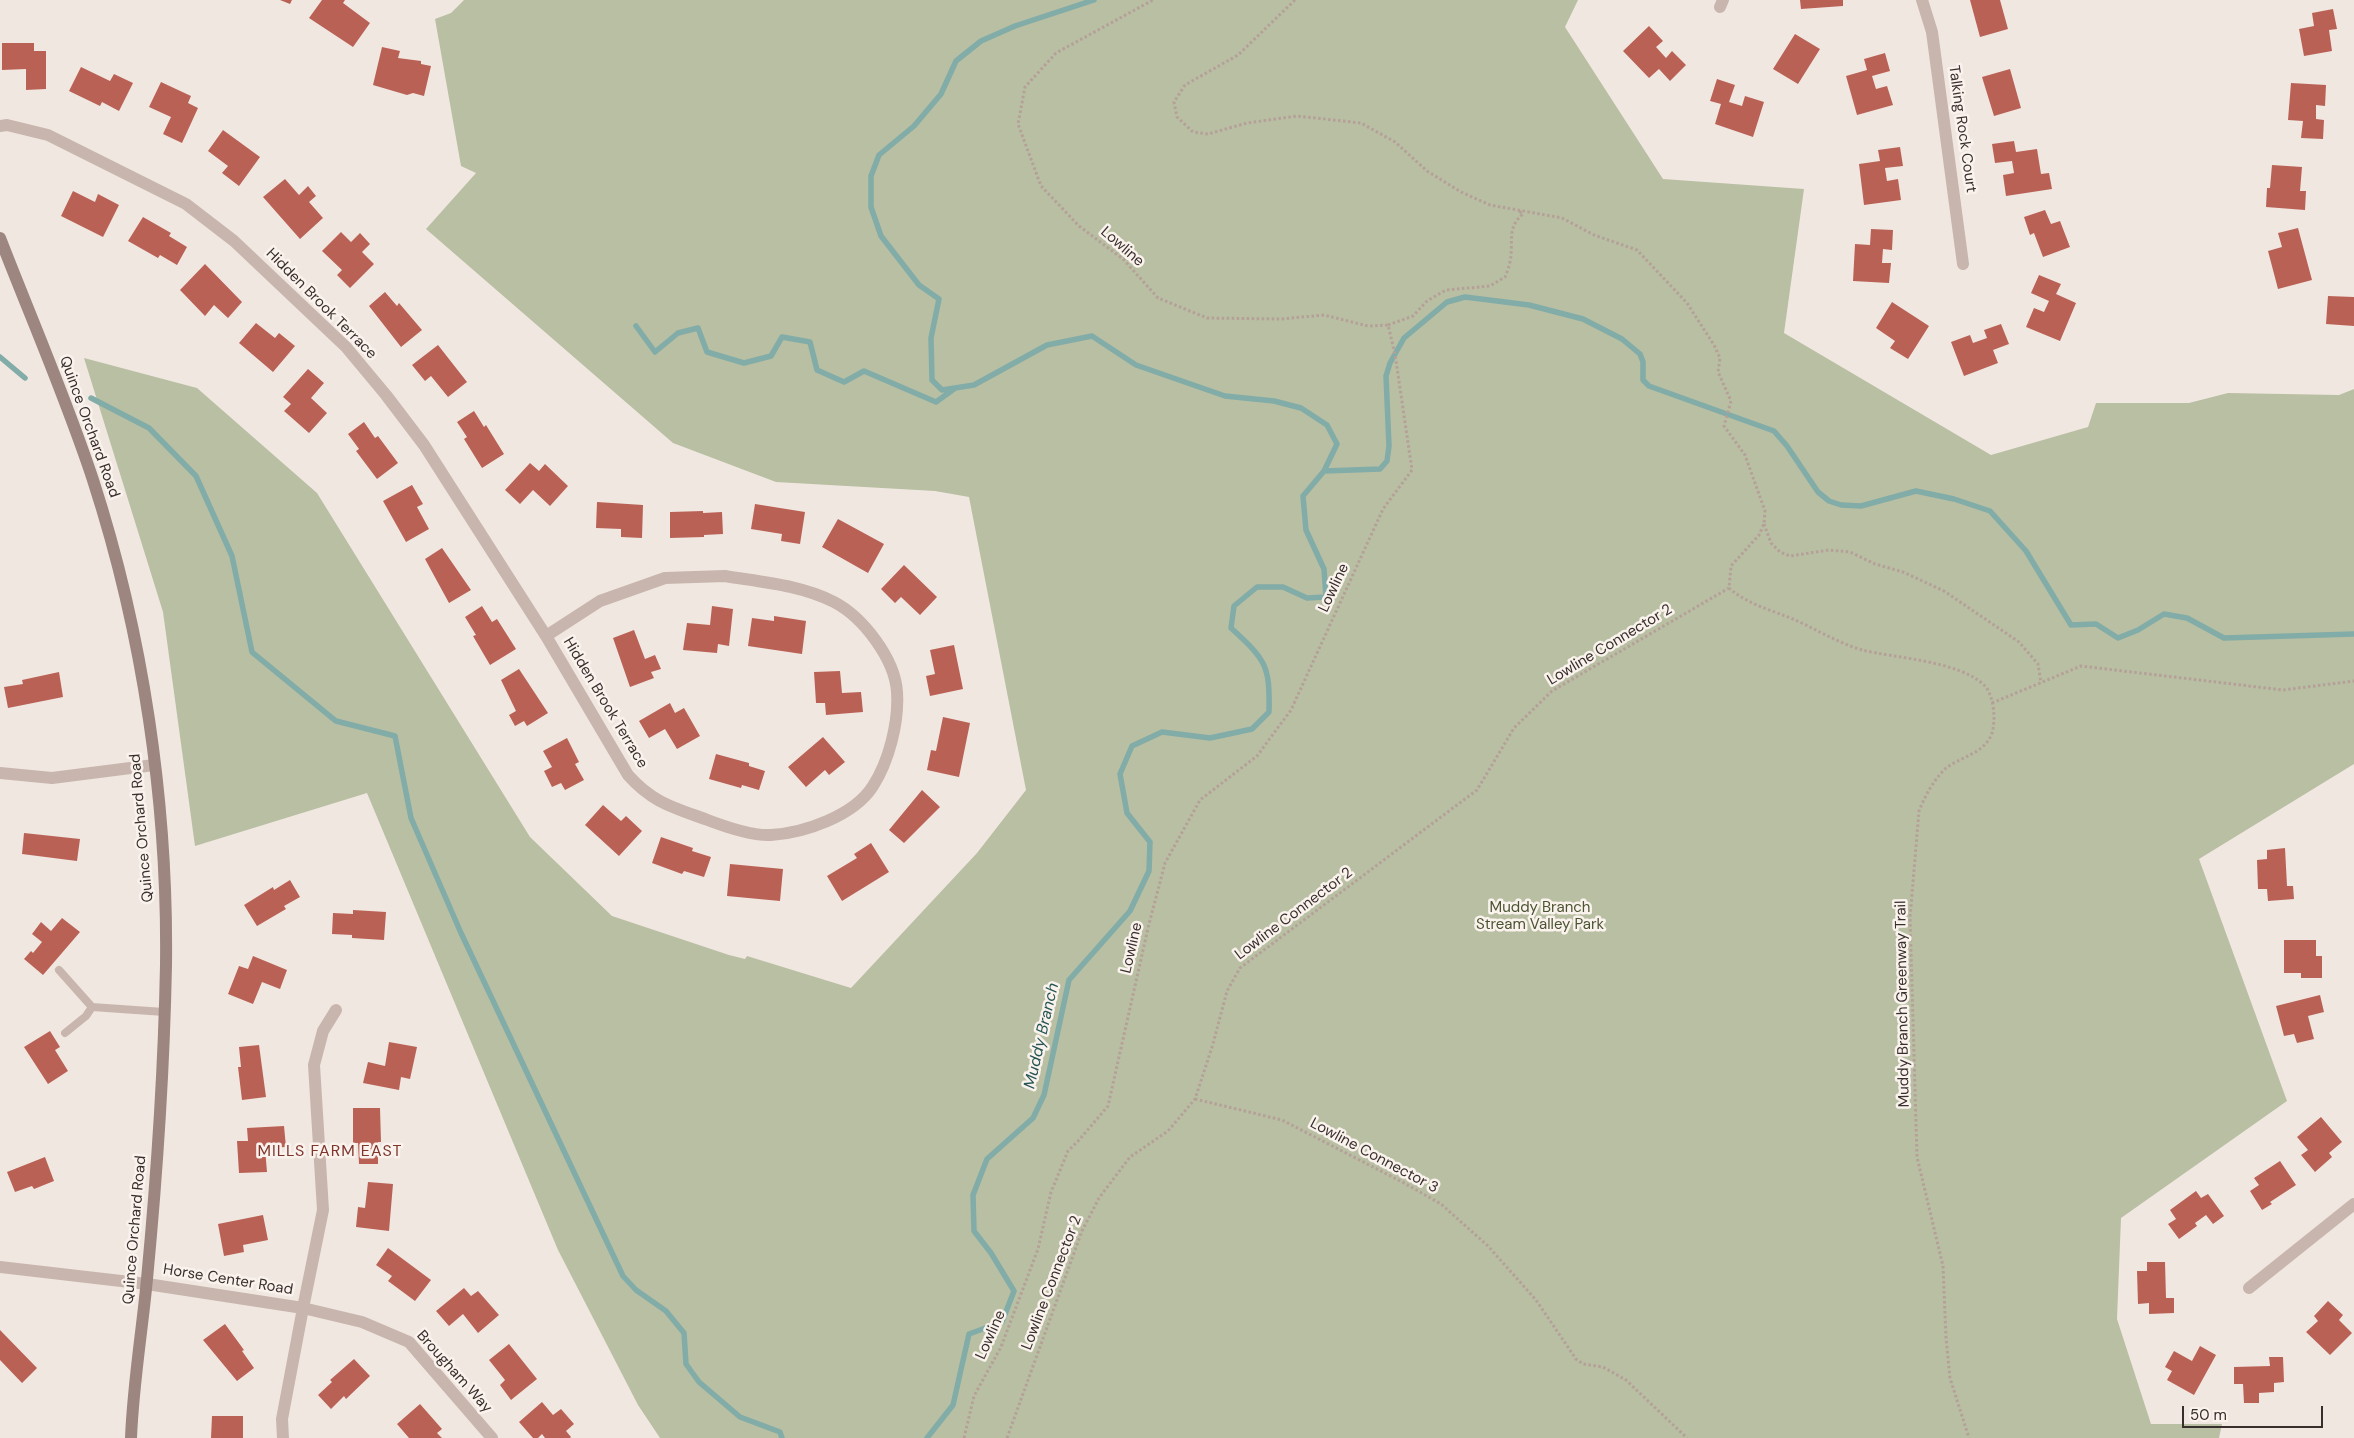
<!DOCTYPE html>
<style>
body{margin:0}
#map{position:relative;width:2354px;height:1438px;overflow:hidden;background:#f1e7e1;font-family:"DM Sans",sans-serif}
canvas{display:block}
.scale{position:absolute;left:2182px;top:1406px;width:141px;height:22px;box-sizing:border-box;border:2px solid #382e2b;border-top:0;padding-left:6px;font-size:15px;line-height:18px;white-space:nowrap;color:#382e2b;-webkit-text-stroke:4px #f9f2ed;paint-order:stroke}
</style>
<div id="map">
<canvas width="2354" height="1438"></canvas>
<div class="scale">50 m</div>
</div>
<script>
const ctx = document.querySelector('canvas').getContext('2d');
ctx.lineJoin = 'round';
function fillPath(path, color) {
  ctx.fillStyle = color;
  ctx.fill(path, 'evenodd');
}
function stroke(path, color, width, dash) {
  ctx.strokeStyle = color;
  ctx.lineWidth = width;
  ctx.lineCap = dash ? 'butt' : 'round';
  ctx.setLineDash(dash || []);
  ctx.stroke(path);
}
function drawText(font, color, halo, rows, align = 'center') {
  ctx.font = font + ' "DM Sans",sans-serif';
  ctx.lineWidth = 5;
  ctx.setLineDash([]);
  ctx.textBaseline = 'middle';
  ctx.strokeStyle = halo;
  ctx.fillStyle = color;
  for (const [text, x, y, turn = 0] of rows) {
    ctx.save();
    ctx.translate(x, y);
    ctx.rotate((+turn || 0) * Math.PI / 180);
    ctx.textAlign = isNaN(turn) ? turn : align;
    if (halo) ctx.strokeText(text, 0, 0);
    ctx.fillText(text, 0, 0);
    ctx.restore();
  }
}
fillPath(new Path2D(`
 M 464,0 L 1578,0 L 1565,27 L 1663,179 L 1804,189 L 1784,333 L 1991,455 L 2088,427 L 2096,403 L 2189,403 L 2228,393 L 2339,395 L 2354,389 L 2354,764 L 2199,859 L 2287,1101 L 2121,1218 L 2117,1319 L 2151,1424 L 2222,1424 L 2219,1438 L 660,1438 L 638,1405 L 558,1250 L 367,793 L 195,846 L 163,612 L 84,358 L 197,388 L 317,493 L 530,837 L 612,916 L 729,955 L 745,959 L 747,956 L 851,988 L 977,853 L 1026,790 L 969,497 L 935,491 L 776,482 L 673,443 L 426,229 L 476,173 L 461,166 L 435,19 L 451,13 Z`), '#b9bfa2');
stroke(new Path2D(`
 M 636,326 L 655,352 L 678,333 L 698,328 L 707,352 L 744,363 L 771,356 L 782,337 L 810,342 L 817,370 L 844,382 L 864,371 L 936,402 L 954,389
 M 0,357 L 25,378
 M 91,398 L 149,428 L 196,476 L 232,556 L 252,652 L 336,721 L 395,736 L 411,818 L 461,933 L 623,1276 L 636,1290 L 666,1311 L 684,1333 L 686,1364 L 699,1382 L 740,1417 L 780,1432 L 782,1438
 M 1324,471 L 1380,469 L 1387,461 L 1389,446 L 1386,376 L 1390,363 L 1404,338 L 1447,302 L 1465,297 L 1529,305 L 1583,319 L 1622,339 L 1640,354 L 1643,362 L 1643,380 L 1649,386 L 1774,431 L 1787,446 L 1818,492 L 1829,501 L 1841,505 L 1861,506 L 1916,491 L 1954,499 L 1990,511 L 2026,551 L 2071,625 L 2096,624 L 2118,638 L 2138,630 L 2164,614 L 2187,618 L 2224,638 L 2354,634
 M 927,1438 L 953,1405 L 969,1334 L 1002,1322 L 1014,1291 L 991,1253 L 974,1231 L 973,1195 L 987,1159 L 1033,1118 L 1044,1095 L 1069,980 L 1130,911 L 1149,871 L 1150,842 L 1127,813 L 1120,774 L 1132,746 L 1162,732 L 1210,738 L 1252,729 L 1269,712 C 1270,665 1266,660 1231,628 L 1234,606 L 1257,587 L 1283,587 L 1307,598 L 1326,597 L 1324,569 L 1306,530 L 1303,496 L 1324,471 L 1337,444 L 1327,425 L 1301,408 L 1274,401 L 1225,396 L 1136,365 L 1092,336 L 1047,345 L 974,385 L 942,390 L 932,380 L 931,338 L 939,299 L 919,285 L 881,236 L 871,207 L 871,176 L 879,155 L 914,126 L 941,94 L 956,61 L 981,41 L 1015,26 L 1094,0`), '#82aca8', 5.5);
fillPath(new Path2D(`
 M 280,0 L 292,0 L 290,4 Z
 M 322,0 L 345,0 L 343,3 L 370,23 L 353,47 L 309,18 Z
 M 1800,0 L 1843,0 L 1843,6 L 1801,9 Z
 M 1970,0 L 2000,0 L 2008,29 L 1980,37 Z
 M 2333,9 L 2337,29 L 2329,30 L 2332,51 L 2304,56 L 2299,29 L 2314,26 L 2312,13 Z
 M 1649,26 L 1663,41 L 1656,47 L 1666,58 L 1672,51 L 1686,65 L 1670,81 L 1659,69 L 1649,78 L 1623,51 Z
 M 1795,34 L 1820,49 L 1798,84 L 1773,69 Z
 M 2,43 L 34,43 L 34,51 L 46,51 L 46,89 L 26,90 L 26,69 L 2,70 Z
 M 382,47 L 400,51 L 398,58 L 421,61 L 421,64 L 431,66 L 424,96 L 413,93 L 407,95 L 373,85 Z
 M 1885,53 L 1890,71 L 1872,76 L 1876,89 L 1887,86 L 1893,105 L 1857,115 L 1846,76 L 1867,70 L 1864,59 Z
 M 81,67 L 110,81 L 114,74 L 133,83 L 119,111 L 102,102 L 100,106 L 69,91 Z
 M 2010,69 L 2021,108 L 1994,116 L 1982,77 Z
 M 1717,79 L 1735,85 L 1729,102 L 1742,106 L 1745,96 L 1764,102 L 1753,137 L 1715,124 L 1721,104 L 1710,101 Z
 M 161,82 L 191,96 L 188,103 L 198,108 L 182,143 L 163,134 L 171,117 L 149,107 Z
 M 2291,83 L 2326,85 L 2325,106 L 2316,105 L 2316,119 L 2324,120 L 2323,139 L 2301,138 L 2303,121 L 2288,120 Z
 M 223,130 L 260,157 L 239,186 L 222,173 L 228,166 L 208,151 Z
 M 2014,141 L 2016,152 L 2037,149 L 2041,174 L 2049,173 L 2052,189 L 2006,196 L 2003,175 L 2014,173 L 2012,161 L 1995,163 L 1992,144 Z
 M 1900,147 L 1903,166 L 1885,168 L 1887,181 L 1898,179 L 1901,200 L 1864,205 L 1859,164 L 1880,161 L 1878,150 Z
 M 2272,165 L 2302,167 L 2300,191 L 2306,191 L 2305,210 L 2266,207 L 2267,188 L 2270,188 Z
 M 285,179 L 299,195 L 308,186 L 316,196 L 309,202 L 323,218 L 300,239 L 263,197 Z
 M 73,191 L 95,202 L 98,194 L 119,205 L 103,237 L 61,216 Z
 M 2045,210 L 2051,224 L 2060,221 L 2070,247 L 2043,257 L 2034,233 L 2030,235 L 2024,217 Z
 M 143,217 L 171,233 L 169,236 L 187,247 L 177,265 L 160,255 L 158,258 L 128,241 Z
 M 2298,228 L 2312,280 L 2278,289 L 2268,251 L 2282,247 L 2278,233 Z
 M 1871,229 L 1893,230 L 1892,250 L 1883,249 L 1882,263 L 1891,263 L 1889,283 L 1853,281 L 1855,244 L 1870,245 Z
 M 341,232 L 351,242 L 360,233 L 370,244 L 362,252 L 374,264 L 350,288 L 337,275 L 342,270 L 322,251 Z
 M 205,264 L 242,302 L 228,318 L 214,305 L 205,316 L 180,290 Z
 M 2039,275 L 2061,284 L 2056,294 L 2076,303 L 2060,341 L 2026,327 L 2034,308 L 2044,312 L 2049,301 L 2031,293 Z
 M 385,292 L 397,306 L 399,303 L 422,330 L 401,347 L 369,306 Z
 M 2328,296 L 2354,297 L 2354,326 L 2326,324 Z
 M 1892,302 L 1929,326 L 1908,359 L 1890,348 L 1895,341 L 1876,328 Z
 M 256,323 L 275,338 L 279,333 L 295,346 L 273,372 L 239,343 Z
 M 2001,324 L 2009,344 L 1993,350 L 1998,363 L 1964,376 L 1951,342 L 1970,335 L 1973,343 L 1987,338 L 1984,330 Z
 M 438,345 L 467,382 L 448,397 L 431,376 L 425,381 L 412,365 Z
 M 308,369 L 324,383 L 311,398 L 327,413 L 309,433 L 284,411 L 291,404 L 283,397 Z
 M 474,411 L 484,427 L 486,425 L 504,454 L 482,468 L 464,439 L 467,437 L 457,422 Z
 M 364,422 L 375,438 L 378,436 L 398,463 L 377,479 L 356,451 L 359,449 L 348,434 Z
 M 530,463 L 539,471 L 545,464 L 568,486 L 550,506 L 533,490 L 520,504 L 505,490 Z
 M 412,485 L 423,504 L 417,507 L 429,529 L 406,542 L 383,501 Z
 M 597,502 L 643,505 L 642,538 L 621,537 L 621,529 L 596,528 Z
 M 755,504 L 805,512 L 800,544 L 781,541 L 782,534 L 751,529 Z
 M 703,511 L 703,513 L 722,512 L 723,534 L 704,535 L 704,537 L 670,538 L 670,512 Z
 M 838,519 L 884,544 L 868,573 L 822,547 Z
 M 442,548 L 471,590 L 449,603 L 425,559 Z
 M 904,565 L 937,597 L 920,615 L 901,597 L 895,603 L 881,589 Z
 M 482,606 L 492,622 L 497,619 L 516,649 L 490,665 L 473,636 L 476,635 L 465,617 Z
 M 712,606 L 733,609 L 729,646 L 718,644 L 717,653 L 683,650 L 687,623 L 710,625 Z
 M 774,616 L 806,621 L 802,654 L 748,646 L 752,618 L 774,621 Z
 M 634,630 L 645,659 L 655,655 L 661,669 L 651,672 L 654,678 L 630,687 L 613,638 Z
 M 954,645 L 963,689 L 930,696 L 926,676 L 935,674 L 930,650 Z
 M 519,669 L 548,713 L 527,726 L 524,721 L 515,726 L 509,715 L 516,711 L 501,680 Z
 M 840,671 L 842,693 L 861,692 L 863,712 L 826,715 L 825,703 L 816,703 L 814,672 Z
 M 59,672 L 63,697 L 8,708 L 4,687 L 23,684 L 22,680 Z
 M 670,703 L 675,713 L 684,708 L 700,736 L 677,749 L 665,729 L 649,738 L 639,721 Z
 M 943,717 L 970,723 L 959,777 L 927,770 L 931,750 L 936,751 Z
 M 823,737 L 845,762 L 829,775 L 825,770 L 806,787 L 788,767 Z
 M 567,738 L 579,762 L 575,764 L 584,780 L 565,790 L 561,783 L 552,787 L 544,771 L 552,767 L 543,751 Z
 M 716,754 L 749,763 L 749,766 L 765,771 L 759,790 L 742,785 L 741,788 L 709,779 Z
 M 922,790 L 940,807 L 904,843 L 889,830 Z
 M 603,805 L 621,821 L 626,816 L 642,831 L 619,856 L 585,825 Z
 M 24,833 L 80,839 L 77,861 L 22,854 Z
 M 661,837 L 693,848 L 692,851 L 711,857 L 704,877 L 684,871 L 682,874 L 652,863 Z
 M 871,843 L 889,872 L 842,901 L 827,876 L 857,858 L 854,854 Z
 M 2285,848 L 2287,886 L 2293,886 L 2294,899 L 2268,901 L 2267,889 L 2258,889 L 2257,860 L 2267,859 L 2267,850 Z
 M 730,864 L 783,869 L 780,901 L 727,896 Z
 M 290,880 L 300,897 L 284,906 L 286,909 L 257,926 L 244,905 L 273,887 L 274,890 Z
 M 353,910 L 386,912 L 384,940 L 352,938 L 352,935 L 332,934 L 333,913 L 353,914 Z
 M 62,918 L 80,932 L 43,975 L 24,959 L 31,951 L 33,953 L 42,942 L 32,934 L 41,922 L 51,931 Z
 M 2284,940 L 2316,940 L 2316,956 L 2322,956 L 2322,978 L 2301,978 L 2301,973 L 2284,973 Z
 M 253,956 L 287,970 L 280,989 L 262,982 L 253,1004 L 228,994 L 239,966 L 248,969 Z
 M 2320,995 L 2324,1012 L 2308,1016 L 2314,1039 L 2297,1043 L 2294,1034 L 2284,1036 L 2276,1006 Z
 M 50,1031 L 60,1047 L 55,1050 L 68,1071 L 48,1084 L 24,1047 Z
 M 389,1042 L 417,1047 L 410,1079 L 401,1077 L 399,1090 L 363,1083 L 368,1062 L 385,1066 Z
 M 259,1045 L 266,1097 L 242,1100 L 238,1067 L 241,1067 L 239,1047 Z
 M 353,1108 L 380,1108 L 381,1142 L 378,1142 L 378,1164 L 359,1164 L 358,1143 L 353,1143 Z
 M 2321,1117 L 2342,1142 L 2329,1153 L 2332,1157 L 2315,1172 L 2301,1155 L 2308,1150 L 2297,1137 Z
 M 284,1126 L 286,1147 L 265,1148 L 267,1172 L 239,1173 L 237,1141 L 248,1141 L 247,1128 Z
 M 45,1157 L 54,1181 L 34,1189 L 32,1186 L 15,1192 L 7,1172 Z
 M 2280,1161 L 2296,1185 L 2270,1202 L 2272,1204 L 2262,1210 L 2250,1191 L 2259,1185 L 2254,1178 Z
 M 368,1182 L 393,1184 L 389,1231 L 356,1227 L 358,1207 L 365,1208 Z
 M 2196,1191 L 2201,1198 L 2208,1194 L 2224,1216 L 2213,1224 L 2206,1215 L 2195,1223 L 2197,1226 L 2179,1239 L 2168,1224 L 2176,1219 L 2170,1210 Z
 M 263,1215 L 268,1240 L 243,1245 L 244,1252 L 224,1256 L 218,1224 Z
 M 388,1248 L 431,1280 L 415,1301 L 388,1281 L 392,1276 L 376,1265 Z
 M 2147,1262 L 2165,1262 L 2166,1298 L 2174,1298 L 2174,1313 L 2149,1314 L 2149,1303 L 2138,1304 L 2137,1271 L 2147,1271 Z
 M 464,1288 L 471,1296 L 478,1291 L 499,1315 L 478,1333 L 463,1314 L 449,1326 L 436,1311 Z
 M 2328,1301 L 2343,1315 L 2339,1320 L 2352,1333 L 2330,1355 L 2306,1332 L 2318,1321 L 2314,1316 Z
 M 225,1324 L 244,1350 L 242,1351 L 254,1368 L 237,1381 L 203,1340 Z
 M 0,1330 L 37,1368 L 22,1383 L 0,1360 Z
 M 509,1344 L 537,1379 L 511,1400 L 500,1385 L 505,1380 L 489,1360 Z
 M 2200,1346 L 2216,1355 L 2194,1395 L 2167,1380 L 2172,1371 L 2165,1367 L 2174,1351 L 2192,1361 Z
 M 2269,1357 L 2283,1357 L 2284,1382 L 2274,1383 L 2274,1392 L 2259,1393 L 2259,1403 L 2244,1403 L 2243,1384 L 2234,1384 L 2234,1367 L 2270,1366 Z
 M 354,1359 L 370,1376 L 346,1399 L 344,1396 L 331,1409 L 318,1395 L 332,1382 L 330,1380 Z
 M 542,1402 L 553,1415 L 561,1409 L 574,1424 L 566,1431 L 571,1437 L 570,1438 L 545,1438 L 542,1434 L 538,1438 L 533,1438 L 519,1422 Z
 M 420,1404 L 442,1429 L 437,1433 L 442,1438 L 409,1438 L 397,1424 Z
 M 212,1416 L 243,1416 L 243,1438 L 211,1438 Z`), '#ba6156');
stroke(new Path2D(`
 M 1295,0 L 1238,55 L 1185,85 L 1174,102 L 1177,117 L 1193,132 L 1208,134 L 1247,123 L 1297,116 L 1361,123 L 1395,142 L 1427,171 L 1461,192 L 1490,205 L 1562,218 L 1594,235 L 1637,250 L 1687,303 L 1714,345 L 1720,358 L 1718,372 L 1731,401 L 1724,426 L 1745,455 L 1765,511 L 1764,524 L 1759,535 L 1731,566 L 1729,588 C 1747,604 1771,610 1793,619 C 1816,629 1838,643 1862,650 C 1894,658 1961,661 1985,686 C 1994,696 1996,720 1992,733 C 1985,754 1959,757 1945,769 C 1933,781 1925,796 1919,811 L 1910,918 L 1917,1157 L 1943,1266 L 1946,1338 L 1950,1378 L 1969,1438
 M 1388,325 L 1413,316 L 1427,301 L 1446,290 L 1490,286 L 1505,277 C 1507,272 1509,267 1510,262 C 1514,243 1506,228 1523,214 L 1519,211
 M 1764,524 L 1771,543 L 1780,552 L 1790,556 L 1829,550 L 1850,552 L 1875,564 L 1903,572 L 1944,591 L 2019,642 L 2038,664 L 2041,683
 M 1992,703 L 2081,666 L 2283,690 L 2354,681
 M 1195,1099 L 1282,1120 L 1404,1183 L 1441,1204 L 1488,1246 L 1536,1300 L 1576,1359 L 1583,1364 L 1603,1367 L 1626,1380 L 1687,1438
 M 964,1438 L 974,1396 L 1001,1347 L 1038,1249 L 1051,1192 L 1068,1151 L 1079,1140 L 1108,1106 L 1148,928 L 1165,863 L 1200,800 L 1257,756 L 1291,710 L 1383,509 L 1412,470 L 1395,354 L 1388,325 L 1368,326 L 1324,315 L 1281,319 L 1207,318 L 1158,298 L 1123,259 L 1079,226 L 1041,186 L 1018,124 L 1025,87 L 1056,53 L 1153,0
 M 1007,1438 L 1082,1231 L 1099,1198 L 1130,1157 L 1168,1131 L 1195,1099 L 1213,1044 L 1227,991 L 1240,968 L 1477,790 L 1514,728 L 1552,691 L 1729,588`), '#b4a098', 3, [2.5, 2.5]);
stroke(new Path2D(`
 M 59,970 L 92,1007
 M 65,1033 L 86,1016 L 92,1007 L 164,1012`), '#c8b6ae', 8);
stroke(new Path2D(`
 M 1922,0 L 1932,32 L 1963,264
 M 1720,7 L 1723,0
 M 0,126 L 7,125 L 48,135 L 186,204 L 234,241 L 346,347 L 386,395 L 424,445 L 546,636
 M 725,576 C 761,582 801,585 834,602 C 863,617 895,659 897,692 C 899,722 889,761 873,786 C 854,816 804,833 771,835 C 752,836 723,826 705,819 C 672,807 652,802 628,775 L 546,636 L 600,601 L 665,578 Z
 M 0,773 L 52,778 L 154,765
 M 0,1267 L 147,1284 L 303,1308 L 323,1210 L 314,1065 L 323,1031 L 336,1010
 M 2249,1288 L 2354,1204
 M 283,1438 L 282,1419 L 303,1308 L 362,1322 L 409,1342 L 492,1438`), '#c8b6ae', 12);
stroke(new Path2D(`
 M 0,238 C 31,318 66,398 93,480 C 143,634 168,803 166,965 C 164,1070 157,1174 147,1279 C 142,1332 133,1385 131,1438`), '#9c867f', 12);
drawText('15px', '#382e2b', '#f9f2ed', [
 ["Talking Rock Court",1962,129,82],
 ["Lowline",1122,247,41],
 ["Hidden Brook Terrace",321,304,45],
 ["Quince Orchard Road",89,427,70],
 ["Lowline",1334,588,-65],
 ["Lowline Connector 2",1610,645,-31],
 ["Hidden Brook Terrace",605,703,59],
 ["Quince Orchard Road",142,828,-95],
 ["Lowline Connector 2",1294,914,-37],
 ["Lowline",1132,948,-77],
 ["Muddy Branch Greenway Trail",1903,1004,-91],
 ["Lowline Connector 3",1374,1156,28],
 ["Quince Orchard Road",135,1230,-85],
 ["Horse Center Road",228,1280,9],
 ["Lowline Connector 2",1052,1283,-69],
 ["Lowline",991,1335,-66],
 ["Brougham Way",454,1372,48]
]);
drawText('15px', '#4b5431', '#f9f2ed', [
 ["Muddy Branch",1540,908],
 ["Stream Valley Park",1540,925]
]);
drawText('italic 16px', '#255552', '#f9f2ed', [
 ["Muddy Branch",1042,1036,-77]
]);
ctx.letterSpacing = '1px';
drawText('16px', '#7f352c', '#f9f2ed', [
 ["MILLS FARM EAST",330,1152]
]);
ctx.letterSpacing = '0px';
</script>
